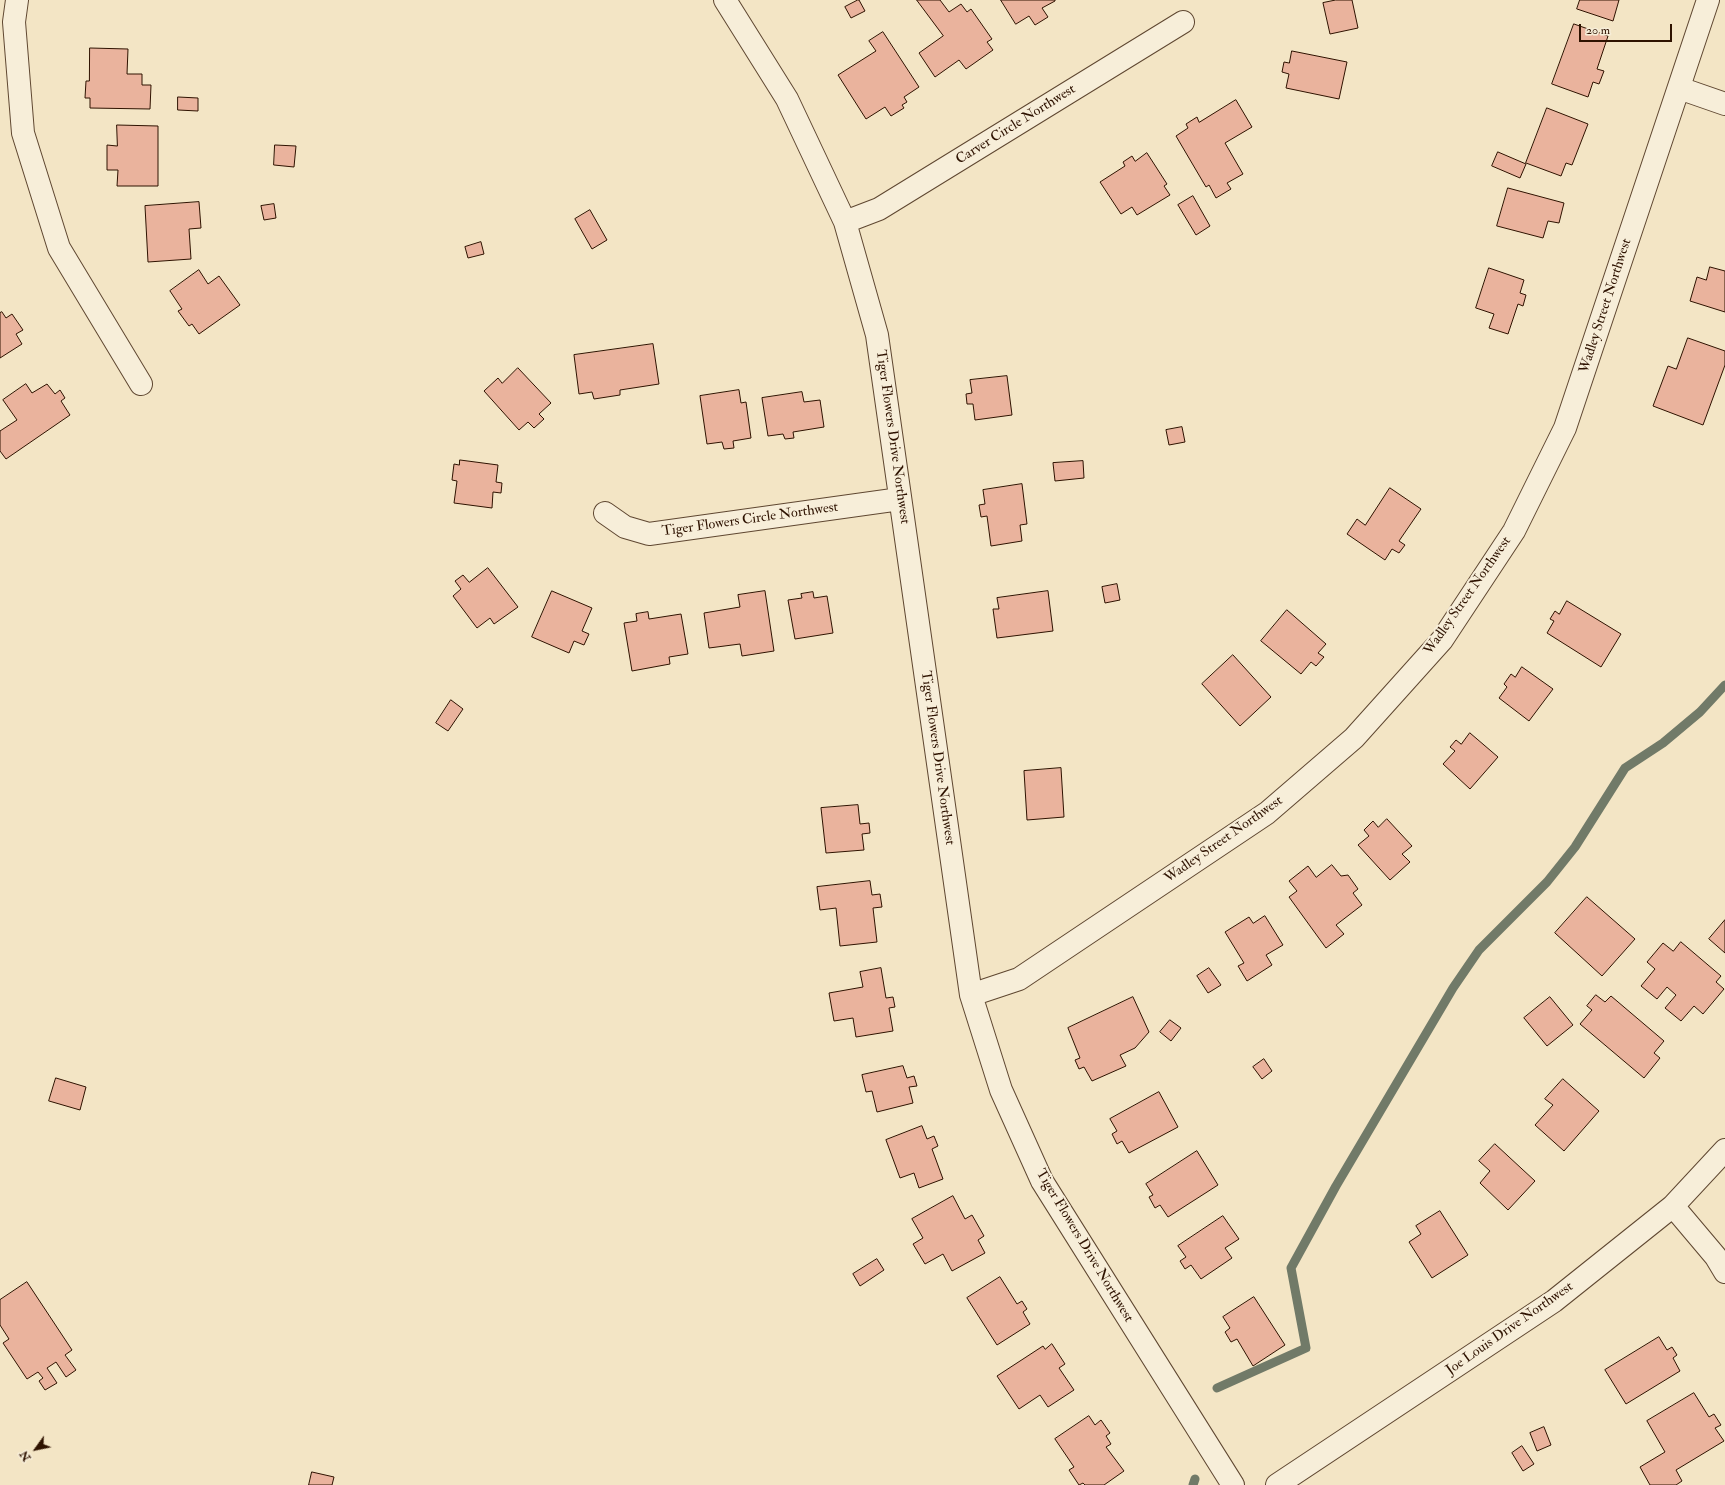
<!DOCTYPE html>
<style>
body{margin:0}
#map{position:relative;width:1725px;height:1485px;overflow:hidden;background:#f3e5c5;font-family:"IM FELL Double Pica",serif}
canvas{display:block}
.north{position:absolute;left:16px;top:1429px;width:40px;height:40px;-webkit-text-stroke:3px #f7eed9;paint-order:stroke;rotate:237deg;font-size:11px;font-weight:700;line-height:16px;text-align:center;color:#2e1200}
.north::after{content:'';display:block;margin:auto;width:14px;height:18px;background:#2e1200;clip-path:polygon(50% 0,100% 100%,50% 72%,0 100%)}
.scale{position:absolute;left:1579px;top:24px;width:93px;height:18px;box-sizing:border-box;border:2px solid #2e1200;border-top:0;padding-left:5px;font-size:12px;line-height:14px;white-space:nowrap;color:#2e1200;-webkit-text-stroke:3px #f7eed9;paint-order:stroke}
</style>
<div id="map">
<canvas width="1725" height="1485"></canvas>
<div class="north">N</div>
<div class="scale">20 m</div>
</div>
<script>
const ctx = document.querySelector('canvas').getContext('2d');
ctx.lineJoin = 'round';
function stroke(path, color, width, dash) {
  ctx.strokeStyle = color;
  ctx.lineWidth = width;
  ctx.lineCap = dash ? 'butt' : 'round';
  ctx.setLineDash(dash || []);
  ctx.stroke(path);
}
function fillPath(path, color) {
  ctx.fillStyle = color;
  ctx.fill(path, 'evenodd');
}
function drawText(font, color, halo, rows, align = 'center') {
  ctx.font = font + ' "IM FELL Double Pica",serif';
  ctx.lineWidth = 4;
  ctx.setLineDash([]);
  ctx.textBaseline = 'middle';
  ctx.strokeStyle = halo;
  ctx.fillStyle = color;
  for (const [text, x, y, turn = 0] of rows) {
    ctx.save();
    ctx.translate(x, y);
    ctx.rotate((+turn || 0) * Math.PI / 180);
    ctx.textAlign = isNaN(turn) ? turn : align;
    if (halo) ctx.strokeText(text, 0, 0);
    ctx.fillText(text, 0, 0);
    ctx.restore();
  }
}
stroke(new Path2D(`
 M 1217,1388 L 1306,1348 L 1291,1268 L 1336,1186 L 1453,988 L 1479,950 L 1547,882 L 1575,847 L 1625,768 L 1663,743 L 1700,712 L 1725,685
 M 1193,1485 L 1195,1479`), '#717a68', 9);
const building = new Path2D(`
 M 858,0 L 859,0 L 865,11 L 851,18 L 845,7 Z
 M 917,0 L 940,0 L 949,12 L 961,4 L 967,12 L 971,9 L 992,39 L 987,42 L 993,50 L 966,69 L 959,60 L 935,77 L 919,53 L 943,36 Z
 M 1001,0 L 1055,0 L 1055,1 L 1042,8 L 1048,17 L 1035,25 L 1029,16 L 1016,24 Z
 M 1336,0 L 1352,0 L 1358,28 L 1330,34 L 1323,3 Z
 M 1580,0 L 1619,0 L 1613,21 L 1577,9 Z
 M 1574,24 L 1608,36 L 1597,69 L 1604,71 L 1599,84 L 1593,82 L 1588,97 L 1552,84 Z
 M 883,32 L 919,87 L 904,97 L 907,102 L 902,105 L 904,108 L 891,116 L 885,107 L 866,119 L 838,75 L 876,51 L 869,41 Z
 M 90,48 L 128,49 L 127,74 L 142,74 L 142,85 L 151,85 L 150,109 L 90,108 L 90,98 L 85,98 L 86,81 L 89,81 Z
 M 1292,51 L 1347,62 L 1339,99 L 1286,88 L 1289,74 L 1282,72 L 1284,62 L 1289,63 Z
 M 178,97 L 198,98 L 198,111 L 178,110 Z
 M 1236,100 L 1252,127 L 1225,143 L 1243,174 L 1227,183 L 1231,189 L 1216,198 L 1209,185 L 1206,187 L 1176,136 L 1188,128 L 1186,124 L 1197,117 L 1199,122 Z
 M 1547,108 L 1588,124 L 1572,165 L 1566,163 L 1561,176 L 1526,163 Z
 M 117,125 L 158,126 L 158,186 L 117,186 L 118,170 L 107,170 L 107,145 L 117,146 Z
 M 275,145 L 296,146 L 294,167 L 274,165 Z
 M 1498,152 L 1526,164 L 1520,178 L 1492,166 Z
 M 1147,153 L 1167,184 L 1164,186 L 1170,195 L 1137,215 L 1132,207 L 1121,214 L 1100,182 L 1125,166 L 1123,162 L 1132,156 L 1135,161 Z
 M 1508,188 L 1564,203 L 1559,223 L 1548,221 L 1543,238 L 1497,226 Z
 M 1193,196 L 1210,226 L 1196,235 L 1178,205 Z
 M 199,202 L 201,228 L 189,229 L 191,259 L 148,262 L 145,206 Z
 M 274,204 L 276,218 L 264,220 L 261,206 Z
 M 590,210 L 607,240 L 592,249 L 575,219 Z
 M 481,242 L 484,254 L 468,258 L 465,247 Z
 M 1710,267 L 1725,271 L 1725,312 L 1690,301 L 1697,277 L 1706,280 Z
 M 1489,268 L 1524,280 L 1520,293 L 1526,295 L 1523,306 L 1518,304 L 1508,334 L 1489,328 L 1494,314 L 1476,308 Z
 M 199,270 L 208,284 L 219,276 L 240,305 L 199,334 L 192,324 L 189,326 L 178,311 L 182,309 L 170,291 Z
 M 2,312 L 6,318 L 12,314 L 23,330 L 16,334 L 22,344 L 0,358 L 0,313 Z
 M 1688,338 L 1725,351 L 1725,365 L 1703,425 L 1653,406 L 1668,366 L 1676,369 Z
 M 653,344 L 659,384 L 620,390 L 620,395 L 594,399 L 592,392 L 579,394 L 574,355 Z
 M 518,368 L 551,403 L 539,414 L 544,419 L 534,428 L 528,422 L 519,430 L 484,391 L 498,378 L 502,383 Z
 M 1007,376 L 1012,415 L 975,420 L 973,404 L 967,404 L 966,394 L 972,393 L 970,380 Z
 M 26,384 L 32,393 L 47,384 L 55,394 L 60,390 L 65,398 L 61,401 L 70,415 L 6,459 L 0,451 L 0,431 L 17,420 L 3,400 Z
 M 739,390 L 741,403 L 746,402 L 751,438 L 733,441 L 734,448 L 724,449 L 722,442 L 707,444 L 700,396 Z
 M 802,392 L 804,402 L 820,400 L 824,427 L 793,432 L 794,438 L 785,439 L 783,434 L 768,436 L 762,398 Z
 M 1182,427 L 1185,442 L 1169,445 L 1166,430 Z
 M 460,460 L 498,465 L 496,482 L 502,483 L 501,493 L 493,492 L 492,508 L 454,503 L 457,481 L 452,480 L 454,464 L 459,465 Z
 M 1083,461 L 1084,478 L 1055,481 L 1053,463 Z
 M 1022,484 L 1027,524 L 1020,525 L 1022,541 L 991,546 L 987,516 L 981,517 L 979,505 L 985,504 L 983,490 Z
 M 1390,488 L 1421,509 L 1399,541 L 1405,545 L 1399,553 L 1392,549 L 1385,560 L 1347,534 L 1357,519 L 1365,525 Z
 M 488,568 L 518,607 L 494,624 L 490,618 L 477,628 L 453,596 L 461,589 L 455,581 L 463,575 L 469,582 Z
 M 1117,584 L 1120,600 L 1105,603 L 1102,587 Z
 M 552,591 L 592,608 L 582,631 L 589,634 L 584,645 L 574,641 L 569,653 L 532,637 Z
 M 765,591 L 774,651 L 742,656 L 740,644 L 709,648 L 704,613 L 740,607 L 738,595 Z
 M 1048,591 L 1053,631 L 997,638 L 993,609 L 999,609 L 997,598 Z
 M 813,592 L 814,598 L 827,596 L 833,633 L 795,639 L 788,600 L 802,598 L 801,594 Z
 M 1567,601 L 1621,634 L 1601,667 L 1547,633 L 1554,621 L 1550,619 L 1555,611 L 1559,614 Z
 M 1287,610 L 1326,644 L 1318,653 L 1324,657 L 1316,666 L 1311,662 L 1301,674 L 1261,641 Z
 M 648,612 L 649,619 L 681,614 L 688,654 L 669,657 L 670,664 L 632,671 L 624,623 L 637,621 L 636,614 Z
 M 1233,655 L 1271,697 L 1240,726 L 1202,684 Z
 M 1522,667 L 1553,689 L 1529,721 L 1499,698 L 1507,687 L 1504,684 L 1511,674 L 1515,677 Z
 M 451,700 L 463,709 L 448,731 L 436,723 Z
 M 1470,733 L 1498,757 L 1470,789 L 1443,764 L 1455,751 L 1450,747 L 1456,740 L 1461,744 Z
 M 1061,768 L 1064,817 L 1027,820 L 1024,771 Z
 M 858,805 L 860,824 L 869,823 L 870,833 L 862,834 L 864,850 L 826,853 L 821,808 Z
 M 1387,819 L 1412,846 L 1402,854 L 1410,862 L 1390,880 L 1358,845 L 1369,836 L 1364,830 L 1373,821 L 1378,827 Z
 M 1332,865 L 1341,876 L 1348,875 L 1358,889 L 1353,893 L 1362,905 L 1336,925 L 1344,934 L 1326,948 L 1289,897 L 1297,891 L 1289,881 L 1308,866 L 1316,877 Z
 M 870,881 L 872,895 L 880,894 L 882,907 L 873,908 L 877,942 L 840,946 L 836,908 L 820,910 L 817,887 Z
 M 1587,897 L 1635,939 L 1602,976 L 1555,933 Z
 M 1265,916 L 1283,945 L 1266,955 L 1272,965 L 1247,981 L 1238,966 L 1244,963 L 1225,932 L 1249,917 L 1253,923 Z
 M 1725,920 L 1725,953 L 1709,939 Z
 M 1681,942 L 1721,976 L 1716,982 L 1724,989 L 1703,1014 L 1694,1006 L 1681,1021 L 1665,1008 L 1676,995 L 1667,987 L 1657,999 L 1641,986 L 1655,969 L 1647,962 L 1663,943 L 1673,951 Z
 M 881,968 L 886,998 L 893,997 L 895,1007 L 889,1008 L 893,1031 L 856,1037 L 853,1018 L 834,1021 L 829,993 L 863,987 L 860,972 Z
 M 1209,968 L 1221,985 L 1208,993 L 1197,976 Z
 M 1596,995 L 1605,1002 L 1611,996 L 1664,1041 L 1654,1053 L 1660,1058 L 1644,1078 L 1580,1024 L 1592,1010 L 1587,1006 Z
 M 1133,997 L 1149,1032 L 1135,1048 L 1120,1055 L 1126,1066 L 1092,1081 L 1084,1067 L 1079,1069 L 1075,1060 L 1080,1058 L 1068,1028 Z
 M 1550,997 L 1573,1025 L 1547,1046 L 1524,1018 Z
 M 1170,1020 L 1181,1028 L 1171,1041 L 1160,1032 Z
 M 1264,1059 L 1272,1071 L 1262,1079 L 1253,1067 Z
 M 903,1066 L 907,1078 L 914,1076 L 917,1086 L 909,1087 L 913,1103 L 877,1112 L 872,1091 L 866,1092 L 862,1075 Z
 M 56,1078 L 86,1087 L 80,1110 L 49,1101 Z
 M 1563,1079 L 1599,1111 L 1564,1151 L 1535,1125 L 1553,1105 L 1545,1099 Z
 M 1159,1092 L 1178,1127 L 1129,1153 L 1122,1141 L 1117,1144 L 1112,1134 L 1117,1131 L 1110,1119 Z
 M 922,1126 L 927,1139 L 934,1136 L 938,1146 L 932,1149 L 943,1179 L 919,1188 L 914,1173 L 900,1178 L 886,1140 Z
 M 1495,1144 L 1535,1181 L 1508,1210 L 1480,1183 L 1490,1171 L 1479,1161 Z
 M 1197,1151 L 1218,1185 L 1168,1217 L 1160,1205 L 1155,1208 L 1149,1197 L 1153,1195 L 1146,1184 Z
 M 953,1196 L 965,1219 L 972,1215 L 984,1236 L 978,1240 L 985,1253 L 952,1271 L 943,1254 L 925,1264 L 913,1244 L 923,1238 L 912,1219 Z
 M 1440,1211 L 1468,1255 L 1432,1278 L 1409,1242 L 1421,1234 L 1416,1226 Z
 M 1223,1216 L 1239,1239 L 1225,1248 L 1232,1258 L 1201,1279 L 1191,1265 L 1185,1269 L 1180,1261 L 1186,1257 L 1178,1246 Z
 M 877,1259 L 884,1270 L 860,1286 L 853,1274 Z
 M 1000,1277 L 1017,1304 L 1022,1301 L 1027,1309 L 1023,1312 L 1030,1324 L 997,1345 L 967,1298 Z
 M 27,1282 L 72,1350 L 65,1355 L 76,1370 L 66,1377 L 56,1362 L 47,1368 L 57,1383 L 45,1390 L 39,1381 L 43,1378 L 38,1372 L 27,1379 L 3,1343 L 9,1339 L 0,1325 L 0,1300 Z
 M 1254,1297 L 1285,1345 L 1253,1366 L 1237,1339 L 1231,1342 L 1225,1332 L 1230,1328 L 1223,1317 Z
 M 1659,1337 L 1667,1350 L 1672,1347 L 1677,1355 L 1673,1358 L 1680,1371 L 1626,1404 L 1605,1370 Z
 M 1052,1344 L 1065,1364 L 1059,1368 L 1074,1390 L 1048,1407 L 1040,1395 L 1019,1409 L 997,1376 L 1043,1346 L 1045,1349 Z
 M 1694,1393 L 1709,1417 L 1714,1414 L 1721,1425 L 1715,1428 L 1724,1441 L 1676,1470 L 1682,1481 L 1676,1485 L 1650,1485 L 1640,1467 L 1665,1452 L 1647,1421 Z
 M 1089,1416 L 1095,1425 L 1101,1420 L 1110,1433 L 1106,1436 L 1111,1444 L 1106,1447 L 1124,1471 L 1104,1485 L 1085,1485 L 1083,1483 L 1079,1485 L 1069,1470 L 1074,1467 L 1055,1439 Z
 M 1544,1427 L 1551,1445 L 1537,1451 L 1530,1433 Z
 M 1522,1446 L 1534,1464 L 1523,1471 L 1512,1453 Z
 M 312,1472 L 334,1477 L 332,1485 L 309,1485 Z`);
fillPath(building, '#eab39d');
stroke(building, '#2e1200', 1);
const minor = new Path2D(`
 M 17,0 L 14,22 L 23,133 L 59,248 L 141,384
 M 725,0 L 787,99 L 845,222 L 877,335 L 971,995 L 1001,1090 L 1042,1181 L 1233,1485
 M 1679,88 L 1725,104
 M 845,222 L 879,209 L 1183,22
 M 605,513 L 625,527 L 649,534 L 900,499
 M 971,995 L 1019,979 L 1267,813 L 1354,738 L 1442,640 L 1514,531 L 1565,428 L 1708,0
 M 1673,1206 L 1716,1257 L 1725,1272
 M 1277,1485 L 1554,1301 L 1673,1206 L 1725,1150`);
stroke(minor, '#5f4731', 24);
stroke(minor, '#f7eed9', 22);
drawText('14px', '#2e1200', '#f7eed9', [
 ["Carver Circle Northwest",1016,125,-32],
 ["Wadley Street Northwest",1606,306,-72],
 ["Tiger Flowers Drive Northwest",892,437,82],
 ["Tiger Flowers Circle Northwest",750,520,-8],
 ["Wadley Street Northwest",1468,596,-55],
 ["Tiger Flowers Drive Northwest",937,758,82],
 ["Wadley Street Northwest",1224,840,-35],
 ["Tiger Flowers Drive Northwest",1084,1246,59],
 ["Joe Louis Drive Northwest",1510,1329,-35]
]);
</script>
